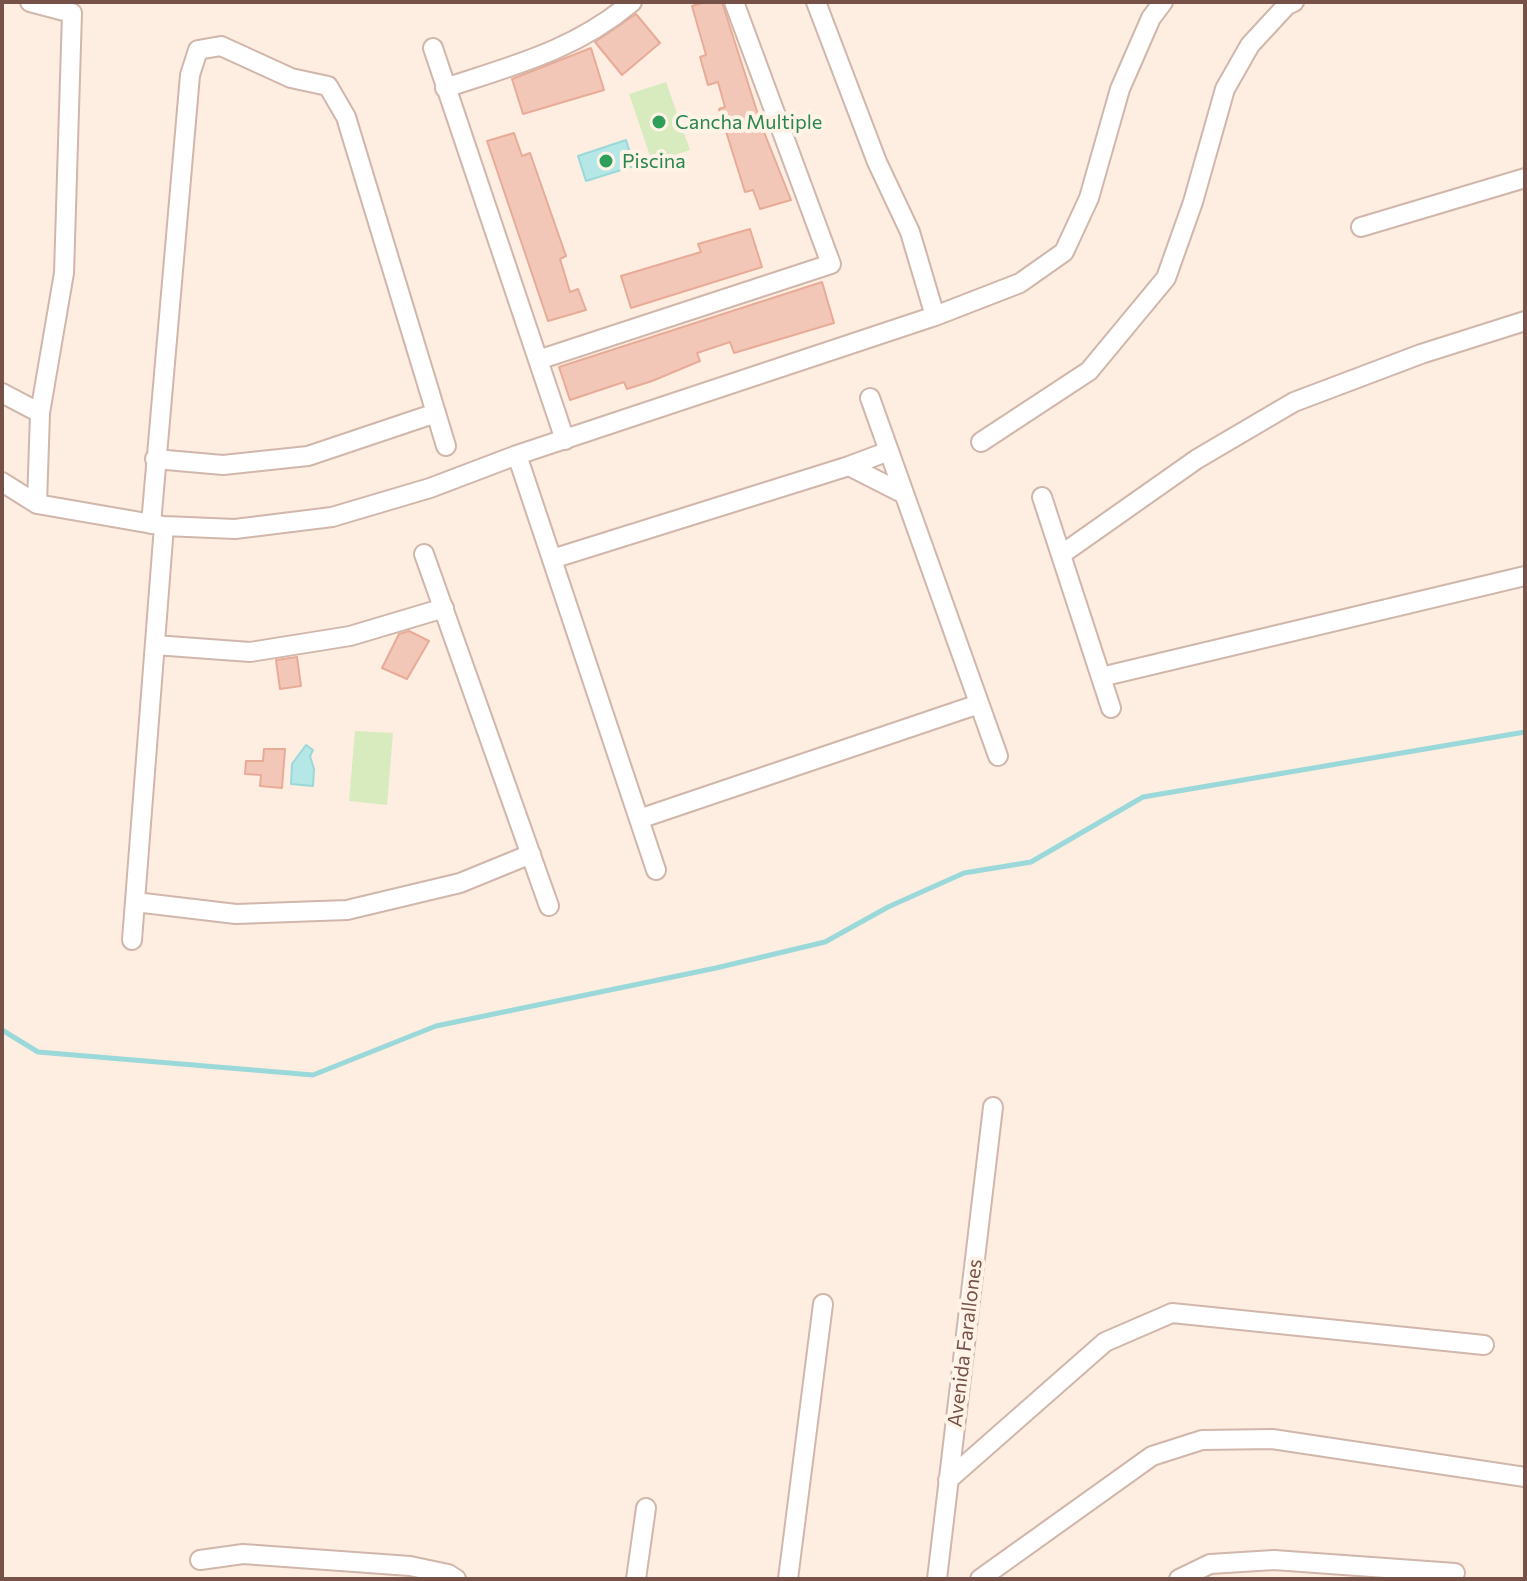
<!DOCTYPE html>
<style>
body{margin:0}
#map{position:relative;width:1527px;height:1581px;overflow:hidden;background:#fdeee1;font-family:Commissioner,sans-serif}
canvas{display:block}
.frame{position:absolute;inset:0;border:4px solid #755147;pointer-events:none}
</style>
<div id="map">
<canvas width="1527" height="1581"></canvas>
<div class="frame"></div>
</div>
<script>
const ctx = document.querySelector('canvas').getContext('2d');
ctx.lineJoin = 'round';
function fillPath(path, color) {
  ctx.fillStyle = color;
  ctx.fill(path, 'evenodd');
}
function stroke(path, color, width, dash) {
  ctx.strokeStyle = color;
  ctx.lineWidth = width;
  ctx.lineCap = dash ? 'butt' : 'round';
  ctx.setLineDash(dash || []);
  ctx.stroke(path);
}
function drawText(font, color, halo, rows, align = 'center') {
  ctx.font = font + ' Commissioner,sans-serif';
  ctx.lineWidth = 8;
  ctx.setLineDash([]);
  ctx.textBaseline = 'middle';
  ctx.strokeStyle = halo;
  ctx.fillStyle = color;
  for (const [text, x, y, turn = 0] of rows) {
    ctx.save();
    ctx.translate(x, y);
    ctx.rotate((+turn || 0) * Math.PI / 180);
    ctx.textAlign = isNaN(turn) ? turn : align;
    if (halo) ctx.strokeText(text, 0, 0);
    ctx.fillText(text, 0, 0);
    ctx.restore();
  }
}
fillPath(new Path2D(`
 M 666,82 L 690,150 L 652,162 L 629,94 Z
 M 355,731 L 393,733 L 387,805 L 349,801 Z`), '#d7ebbf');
const water = new Path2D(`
 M 626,140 L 634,166 L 586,181 L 578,156 Z
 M 306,745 L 313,750 L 310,756 L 314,769 L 313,786 L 291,784 L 292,764 Z`);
fillPath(water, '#b5e7e7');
stroke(water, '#9bd8d9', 2);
stroke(new Path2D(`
 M 2,1030 L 38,1052 L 313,1075 L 436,1026 L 716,968 L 825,942 L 888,907 L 964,873 L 1031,862 L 1143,797 L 1525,732`), '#9bd8d9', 5);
const building = new Path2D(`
 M 705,2 L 722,2 L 762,127 L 791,200 L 760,209 L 753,190 L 745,192 L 719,109 L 725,107 L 718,82 L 708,85 L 700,57 L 706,55 L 692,6 Z
 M 636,14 L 660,43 L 622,75 L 595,42 Z
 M 591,48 L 604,90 L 523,114 L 512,79 Z
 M 514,133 L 522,156 L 530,153 L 566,256 L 560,259 L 570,292 L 578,289 L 586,310 L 548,321 L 487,141 Z
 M 750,229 L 762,267 L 631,308 L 621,276 L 701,252 L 698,244 Z
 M 822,282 L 834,323 L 734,353 L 730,342 L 697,353 L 700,361 L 652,381 L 627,389 L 624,382 L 570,400 L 559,367 Z
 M 409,631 L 429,641 L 407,679 L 382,668 L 399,634 Z
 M 297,657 L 301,686 L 280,689 L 276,660 Z
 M 264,749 L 285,749 L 282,788 L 260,786 L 261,775 L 245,774 L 246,761 L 263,761 Z`);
fillPath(building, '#f3c7b8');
stroke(building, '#e7ab97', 2);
const minor = new Path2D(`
 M 30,2 L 72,13 L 64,273 L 40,413 L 37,504
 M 816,2 L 877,162 L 910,232 L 935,316
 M 433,48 L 565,440
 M 445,88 C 515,65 575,50 632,2
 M 1361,227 L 1525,178
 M 538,360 L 831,264 L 734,2
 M 2,393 L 40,413
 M 870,398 L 998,756
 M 981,442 L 1089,371 L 1166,278 L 1193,202 L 1225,89 L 1250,45 L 1287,5 L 1294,2
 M 517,455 L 656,870
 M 155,459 L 223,465 L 308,456 L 436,413
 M 849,466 L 904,494
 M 2,482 L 37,504 L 164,526 L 235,529 L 332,517 L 430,488 L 517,455 L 935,316 L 1020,283 L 1064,252 L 1089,198 L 1120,89 L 1151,18 L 1163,2
 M 1042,497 L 1111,708
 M 151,524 L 190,75 L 198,50 L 221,46 L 291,78 L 328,86 L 346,117 L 446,446
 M 424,554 L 549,906
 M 1062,554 L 1197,459 L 1294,402 L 1421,354 L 1525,321
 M 552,559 L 849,466 L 889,451
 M 155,645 L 250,652 L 350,636 L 444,608
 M 1101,677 L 1525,576
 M 639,819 L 979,704
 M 135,902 L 236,914 L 347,910 L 460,883 L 531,854
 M 132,940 L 164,526
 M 948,1480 L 1105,1342 L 1172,1313 L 1484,1345
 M 200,1560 L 243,1554 L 410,1566 L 448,1574 L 456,1579
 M 636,1579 L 646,1508
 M 788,1579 L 823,1304
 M 937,1579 L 993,1107
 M 980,1579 L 1152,1456 L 1202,1440 L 1272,1439 L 1525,1477
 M 1179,1579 L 1210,1564 L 1274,1560 L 1455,1573`);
stroke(minor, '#d0b6ab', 22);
stroke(minor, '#fff', 18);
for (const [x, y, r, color] of [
 [659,122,8,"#2e9e5b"],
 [606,161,8,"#2e9e5b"]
]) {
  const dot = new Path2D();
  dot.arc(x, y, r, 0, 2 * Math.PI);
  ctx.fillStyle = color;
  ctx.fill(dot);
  stroke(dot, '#fff3e8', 3);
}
drawText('20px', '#27864d', '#fff3e8', [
 ["Cancha Multiple",675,122],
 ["Piscina",622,161]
], 'left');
drawText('20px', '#755147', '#fff3e8', [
 ["Avenida Farallones",965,1343,-83]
]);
</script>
